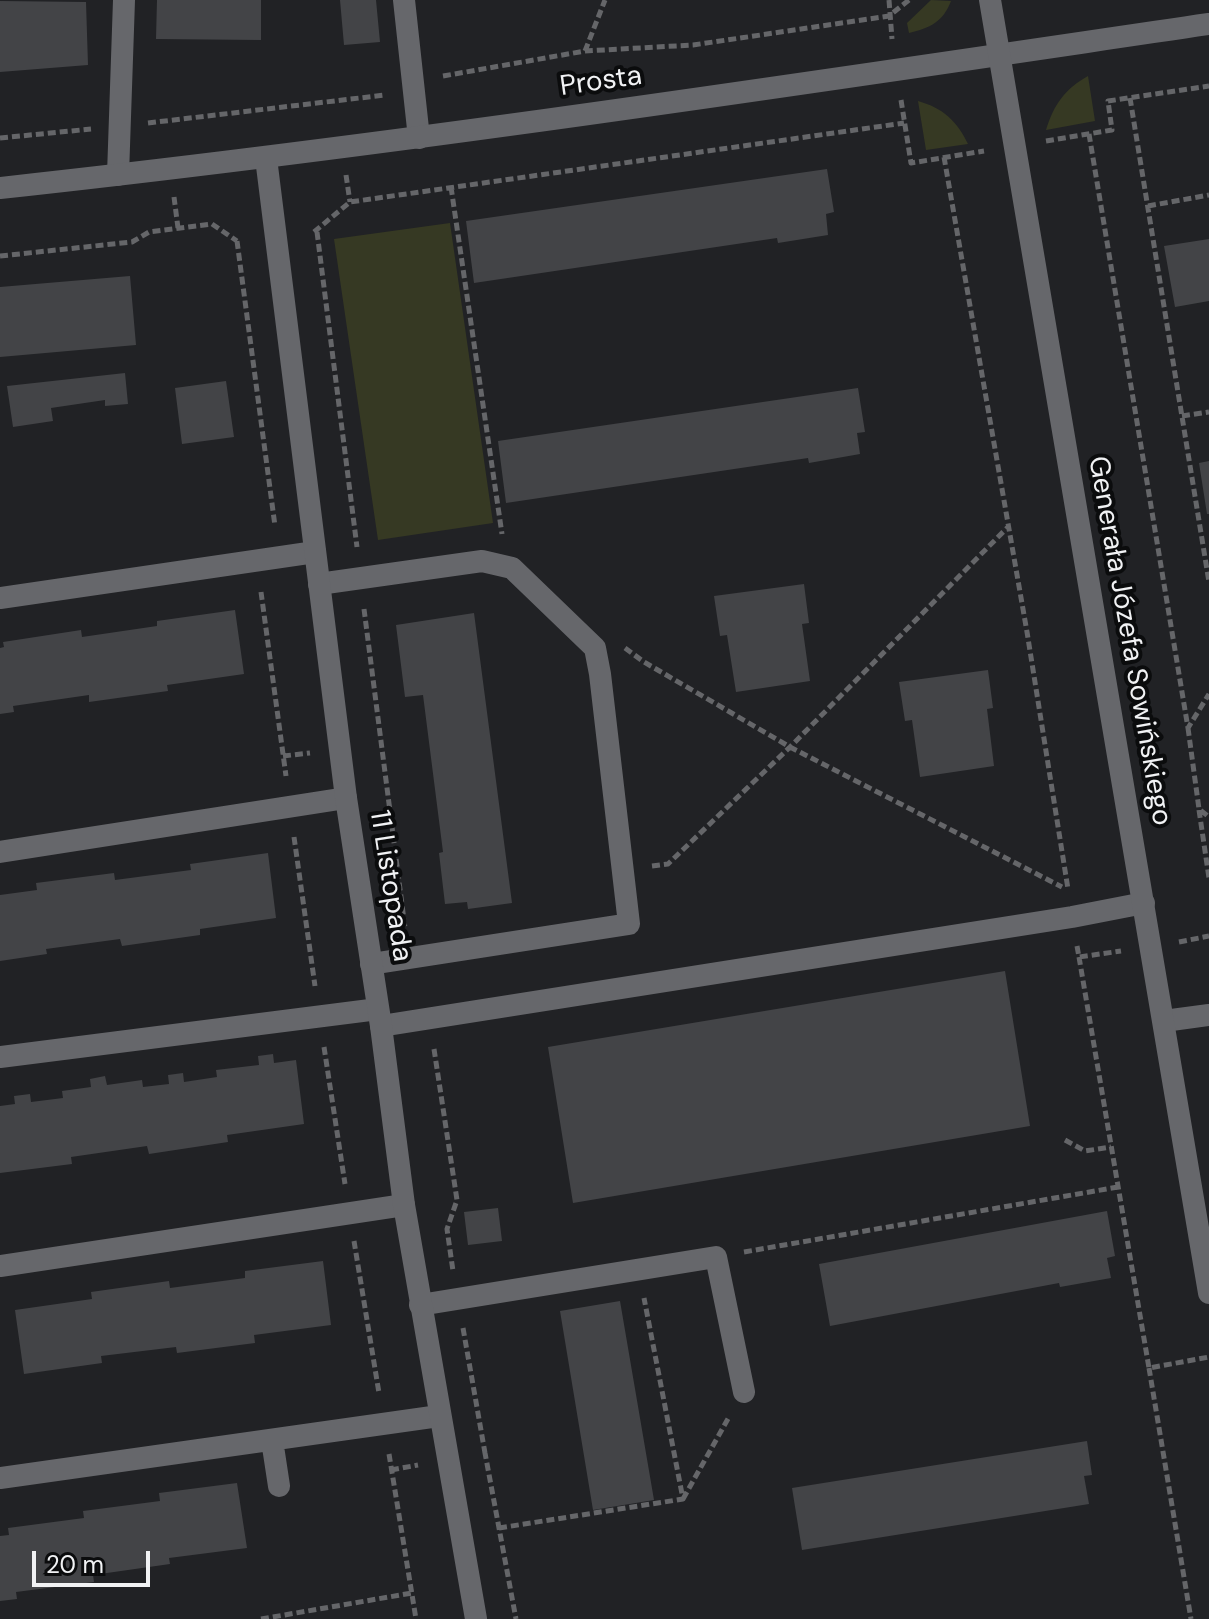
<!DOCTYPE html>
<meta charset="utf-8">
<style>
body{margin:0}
#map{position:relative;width:1209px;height:1619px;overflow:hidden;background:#212225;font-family:"DM Sans",sans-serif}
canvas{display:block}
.scale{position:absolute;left:32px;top:1551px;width:118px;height:36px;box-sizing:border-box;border:4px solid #f1f2f4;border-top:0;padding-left:10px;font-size:24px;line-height:28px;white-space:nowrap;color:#f1f2f4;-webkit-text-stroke:6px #0b0c0d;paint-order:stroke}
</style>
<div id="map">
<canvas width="1209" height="1619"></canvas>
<div class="scale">20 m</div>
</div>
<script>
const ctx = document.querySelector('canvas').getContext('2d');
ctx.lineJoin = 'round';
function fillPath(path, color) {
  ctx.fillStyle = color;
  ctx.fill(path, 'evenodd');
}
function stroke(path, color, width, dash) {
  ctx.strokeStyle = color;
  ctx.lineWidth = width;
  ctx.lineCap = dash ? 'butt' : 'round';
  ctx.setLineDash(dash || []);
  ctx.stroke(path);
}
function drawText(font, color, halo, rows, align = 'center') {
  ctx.font = font + ' "DM Sans",sans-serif';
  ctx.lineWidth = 8;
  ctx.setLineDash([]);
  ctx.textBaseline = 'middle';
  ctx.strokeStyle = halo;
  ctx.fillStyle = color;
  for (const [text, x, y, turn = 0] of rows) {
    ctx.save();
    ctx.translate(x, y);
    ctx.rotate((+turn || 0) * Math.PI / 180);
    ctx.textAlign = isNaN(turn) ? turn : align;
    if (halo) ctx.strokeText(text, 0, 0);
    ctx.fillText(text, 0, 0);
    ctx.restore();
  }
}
fillPath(new Path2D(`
 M 931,0 L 951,1 C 943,22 930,28 909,33 L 907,23 Z
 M 1088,76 L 1095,121 L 1046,130 C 1054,104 1065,89 1088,76 Z
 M 918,101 C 943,108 957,121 968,144 L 926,150 Z
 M 450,223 L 493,523 L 378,540 L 334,239 Z`), '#363923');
fillPath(new Path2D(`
 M 157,0 L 261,0 L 261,40 L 156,39 Z
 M 340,0 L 376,0 L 380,42 L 344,45 Z
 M 0,1 L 86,2 L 88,65 L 0,72 Z
 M 827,169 L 834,212 L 826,214 L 828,235 L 778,243 L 777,238 L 474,283 L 466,221 Z
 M 1209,239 L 1209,301 L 1175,307 L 1164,246 Z
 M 130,276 L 136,345 L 0,357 L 0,287 Z
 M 125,373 L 128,404 L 105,406 L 105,400 L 51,408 L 53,421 L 13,427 L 7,386 Z
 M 226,381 L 234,437 L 182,444 L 175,388 Z
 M 858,388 L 865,432 L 857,433 L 860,454 L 809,463 L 808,458 L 506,503 L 498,441 Z
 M 1209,461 L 1209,514 L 1207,514 L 1199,463 Z
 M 804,584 L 809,623 L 802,624 L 810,681 L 736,692 L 727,635 L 720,636 L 714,596 Z
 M 235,610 L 244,674 L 167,685 L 168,691 L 89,702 L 89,695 L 13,706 L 14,712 L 0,714 L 0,648 L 4,647 L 3,642 L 81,630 L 82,637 L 157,626 L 157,621 Z
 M 474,613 L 512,903 L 468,909 L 467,902 L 445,904 L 439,853 L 443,852 L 423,695 L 405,697 L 396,625 Z
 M 988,670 L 993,708 L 987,709 L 994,766 L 920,777 L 912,720 L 905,721 L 899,682 Z
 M 268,853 L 276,918 L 200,929 L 200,935 L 122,946 L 120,939 L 46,949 L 47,954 L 0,961 L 0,895 L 37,890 L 36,883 L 114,873 L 115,880 L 191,870 L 190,864 Z
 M 1005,971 L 1030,1126 L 573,1203 L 548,1047 Z
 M 273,1054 L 274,1063 L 296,1060 L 304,1124 L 227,1135 L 228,1142 L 149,1154 L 147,1146 L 71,1157 L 72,1164 L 0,1173 L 0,1106 L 15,1104 L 14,1096 L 30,1094 L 31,1102 L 63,1098 L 62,1091 L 91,1087 L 90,1079 L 105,1076 L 107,1085 L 142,1080 L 143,1087 L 169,1084 L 168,1075 L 183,1073 L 184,1082 L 217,1077 L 216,1070 L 259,1065 L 258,1056 Z
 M 498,1208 L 502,1241 L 468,1245 L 464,1212 Z
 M 1107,1211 L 1115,1256 L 1107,1258 L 1111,1278 L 1060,1287 L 1059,1283 L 830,1326 L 819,1264 Z
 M 323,1261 L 331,1325 L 254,1335 L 255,1343 L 177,1353 L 176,1347 L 101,1356 L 102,1363 L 24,1374 L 15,1310 L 92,1299 L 91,1292 L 169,1281 L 170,1288 L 245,1278 L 245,1271 Z
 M 620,1301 L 654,1500 L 593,1510 L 560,1311 Z
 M 1087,1441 L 1092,1475 L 1084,1476 L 1089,1504 L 802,1550 L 792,1488 Z
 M 237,1483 L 247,1548 L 169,1558 L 170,1564 L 93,1575 L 94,1582 L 16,1592 L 17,1599 L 0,1601 L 0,1536 L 9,1535 L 8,1528 L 84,1518 L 83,1511 L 160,1501 L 159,1493 Z`), '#434447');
stroke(new Path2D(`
 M 889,0 L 892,39
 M 585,51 L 605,0
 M 443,76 L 585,51 L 693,45 L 889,16 L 909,0
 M 1130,98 L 1209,582
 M 901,100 L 911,163 L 984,151
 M 148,123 L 385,95
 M 1089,134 L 1188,728 L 1209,694
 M 0,138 L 91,129
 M 1046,141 L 1112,130 L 1108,101 L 1209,86
 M 944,157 L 1027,632 L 1068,889
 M 346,175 L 350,202
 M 451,187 L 502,534
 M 174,197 L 178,228
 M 1148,206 L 1209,195
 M 314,232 L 350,202 L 904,123
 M 317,232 L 357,547
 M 237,241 L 275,526
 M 0,256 L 132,242 L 149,232 L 212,224 L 237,241
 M 1182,416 L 1209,412
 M 261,592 L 286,776
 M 364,609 L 405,928
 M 625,648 L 644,662 L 790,747 L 1062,887
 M 1188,728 L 1199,809 L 1209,817
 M 283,756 L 310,753
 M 1199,810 L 1209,878
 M 294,837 L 315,986
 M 652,866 L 668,864 L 790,747 L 1008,527
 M 1179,942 L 1209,936
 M 1077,946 L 1079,957 L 1121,951
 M 1079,957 L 1149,1368 L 1209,1357
 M 324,1047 L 345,1184
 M 434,1049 L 457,1200 L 447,1229 L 453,1271
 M 1065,1140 L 1085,1151 L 1111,1147
 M 354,1241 L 379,1393
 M 744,1252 L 1118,1187
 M 463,1328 L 485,1453
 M 1149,1368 L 1191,1619
 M 483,1453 L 485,1453 L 516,1619
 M 389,1454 L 416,1619
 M 391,1470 L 418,1465
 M 683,1499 L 729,1417
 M 499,1528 L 683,1499 L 644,1298
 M 261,1619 L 412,1593`), '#656669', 5, [8, 4]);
stroke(new Path2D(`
 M 404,0 L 419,138
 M 118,175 L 124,0
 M 319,584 L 482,561 L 512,568 L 595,648 L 600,674 L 629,924 L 371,964
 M 0,598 L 315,552
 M 0,852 L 346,798
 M 1164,1021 L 1209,1015
 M 381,1026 L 1072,917 L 1144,903
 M 0,1057 L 378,1009
 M 0,1266 L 404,1205
 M 420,1305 L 716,1257 L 744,1392
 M 272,1440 L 279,1486
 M 0,1478 L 439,1416`), '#66676b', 22);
stroke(new Path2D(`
 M 266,158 L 346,798 L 381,1026 L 404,1205 L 476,1619
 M 0,188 C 405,144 807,83 1209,24`), '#66676b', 22);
stroke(new Path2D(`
 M 990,0 L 1209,1293`), '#66676b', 22);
drawText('28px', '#f1f2f4', '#0b0c0d', [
 ["Prosta",601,82,-8],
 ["Generała Józefa Sowińskiego",1129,641,80],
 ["11 Listopada",390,886,81]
]);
</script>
